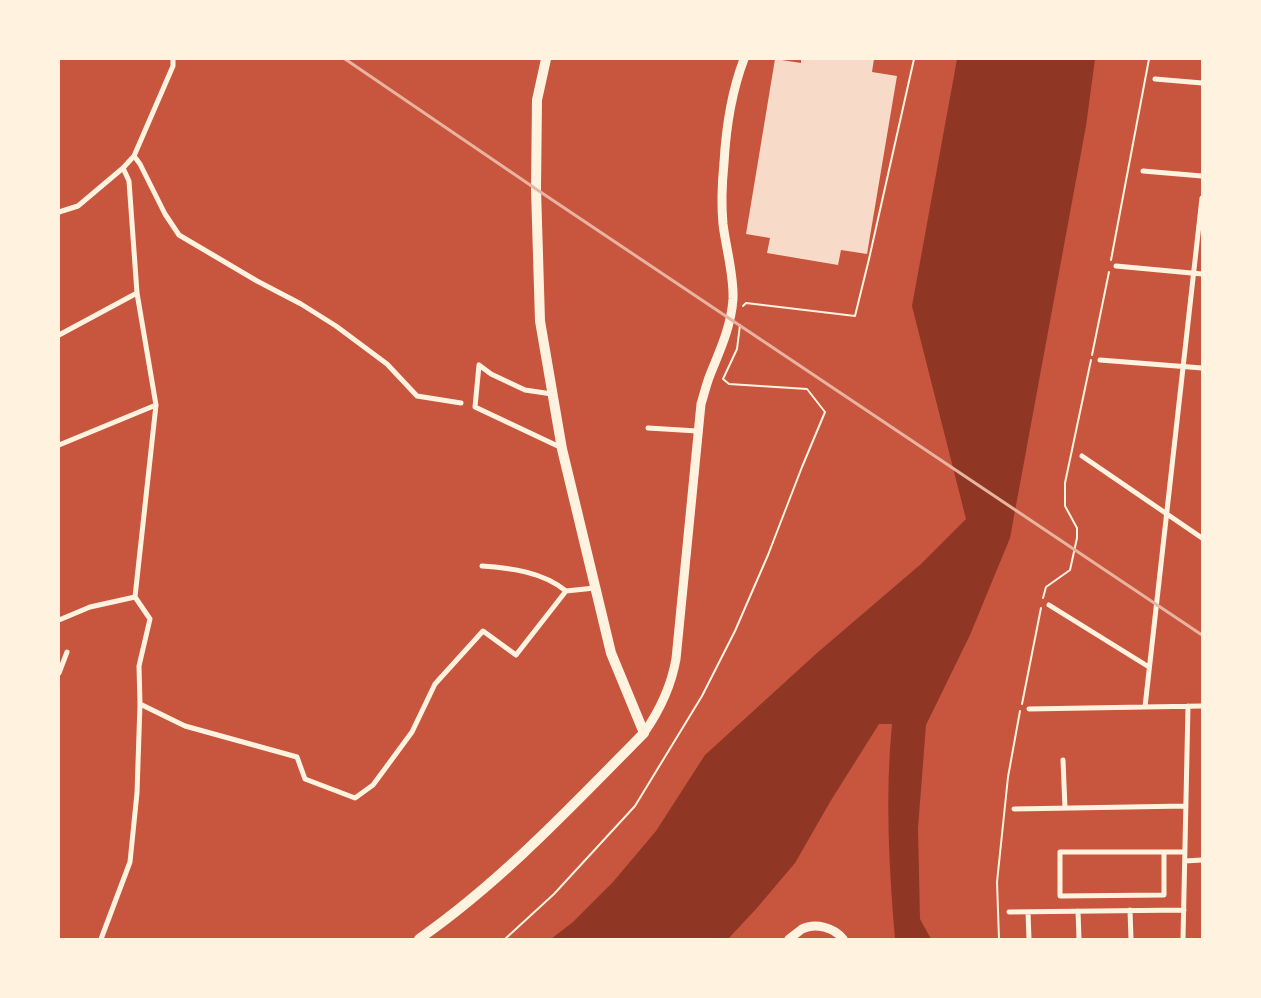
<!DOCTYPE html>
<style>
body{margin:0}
#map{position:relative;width:1261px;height:998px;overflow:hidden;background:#c8553d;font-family:Lato,sans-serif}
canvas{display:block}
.frame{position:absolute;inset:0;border:60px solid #fff3e0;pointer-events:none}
</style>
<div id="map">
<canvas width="1261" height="998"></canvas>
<div class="frame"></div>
</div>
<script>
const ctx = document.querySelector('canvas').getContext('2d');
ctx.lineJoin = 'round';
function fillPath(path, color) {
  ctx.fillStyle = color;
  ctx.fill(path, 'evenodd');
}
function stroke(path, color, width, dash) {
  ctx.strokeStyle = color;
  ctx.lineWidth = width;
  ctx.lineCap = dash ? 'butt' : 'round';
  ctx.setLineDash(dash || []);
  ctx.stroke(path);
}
fillPath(new Path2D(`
 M 957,59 L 1095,59 L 1086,126 L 1010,538 L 970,635 L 926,725 L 918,828 L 920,919 L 931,939 L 895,939 C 889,868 885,795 892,724 L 879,724 L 830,802 L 795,863 L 756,909 L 728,939 L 551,939 L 573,922 L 613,882 L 656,831 L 705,755 L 817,653 L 921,564 L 966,519 L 912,306 Z`), '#8f3625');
fillPath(new Path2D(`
 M 775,59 L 801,63 L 801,59 L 874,59 L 872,72 L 897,76 L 867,254 L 841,250 L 838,265 L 767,253 L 770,238 L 746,234 Z`), '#f7dbc8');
stroke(new Path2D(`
 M 1111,260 L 1149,59
 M 743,306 L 746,303 L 855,316 L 869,259 L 914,59
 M 1092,355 L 1109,272
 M 1043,598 L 1046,587 L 1070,570 L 1077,538 L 1077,528 L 1065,506 L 1065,483 L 1091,360
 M 1022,704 L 1041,608
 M 505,939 L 554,894 L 635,806 L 702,696 L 735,631 L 768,555 L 802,467 L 825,412 L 807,389 L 729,384 L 723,379 L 737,349 L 740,325
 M 999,939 L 997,882 L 1008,777 L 1020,711`), '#fff3e0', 2);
stroke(new Path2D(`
 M 1155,79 L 1202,83
 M 134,156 L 140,164 L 165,214 L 179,235 L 257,281 L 301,304 L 336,326 L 387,364 L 417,396 L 461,403
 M 1143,171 L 1202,176
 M 59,212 L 78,206 L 123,168 L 134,156 L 173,66 L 173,59
 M 1116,266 L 1202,274
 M 59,335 L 137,293
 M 1100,360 L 1202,368
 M 552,394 L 525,390 L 491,374 L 479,365 L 475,407 L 562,448
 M 648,428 L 697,431
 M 59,445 L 156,405
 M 1082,456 L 1202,538
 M 482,566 C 511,568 543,572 566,591
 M 1049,605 L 1149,667
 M 59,620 L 90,607 L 135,597
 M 59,673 L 67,652
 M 140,704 L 185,726 L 297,757 L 305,779 L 355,798 L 373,785 L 412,732 L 435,684 L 483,631 L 516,655 L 566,591 L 595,588
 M 1145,707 L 1202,198
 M 1029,709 L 1202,706
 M 1063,760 L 1065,808
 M 1014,809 L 1186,806
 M 1164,852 L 1164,895 L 1060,896 L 1060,852 L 1185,852
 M 1185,861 L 1202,860
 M 1130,910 L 1131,939
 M 1078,911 L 1079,939
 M 1009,912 L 1184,910
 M 1028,912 L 1029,939
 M 101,939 L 130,862 L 137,793 L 140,704 L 139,666 L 150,619 L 135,597 L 156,405 L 137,293 L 129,181 L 123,168
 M 1183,939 L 1188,706`), '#fff3e0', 5);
stroke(new Path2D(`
 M 644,733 C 660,710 671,687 676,659 L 701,404 C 704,395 706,385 710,375 C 720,350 731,327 733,299 C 734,274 726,249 723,224 C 721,203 722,183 724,163 C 726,127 731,93 744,59
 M 789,939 C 793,936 798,932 802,929 C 815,922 835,928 843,939`), '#fff3e0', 9);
stroke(new Path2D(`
 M 419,939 C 502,881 573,805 644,733 L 611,653 L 562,449 L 540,321 L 536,189 L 537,100 L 546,59`), '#fff3e0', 10);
stroke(new Path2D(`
 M 345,59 L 536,189 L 1202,635`), '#e9b49f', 3);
</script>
